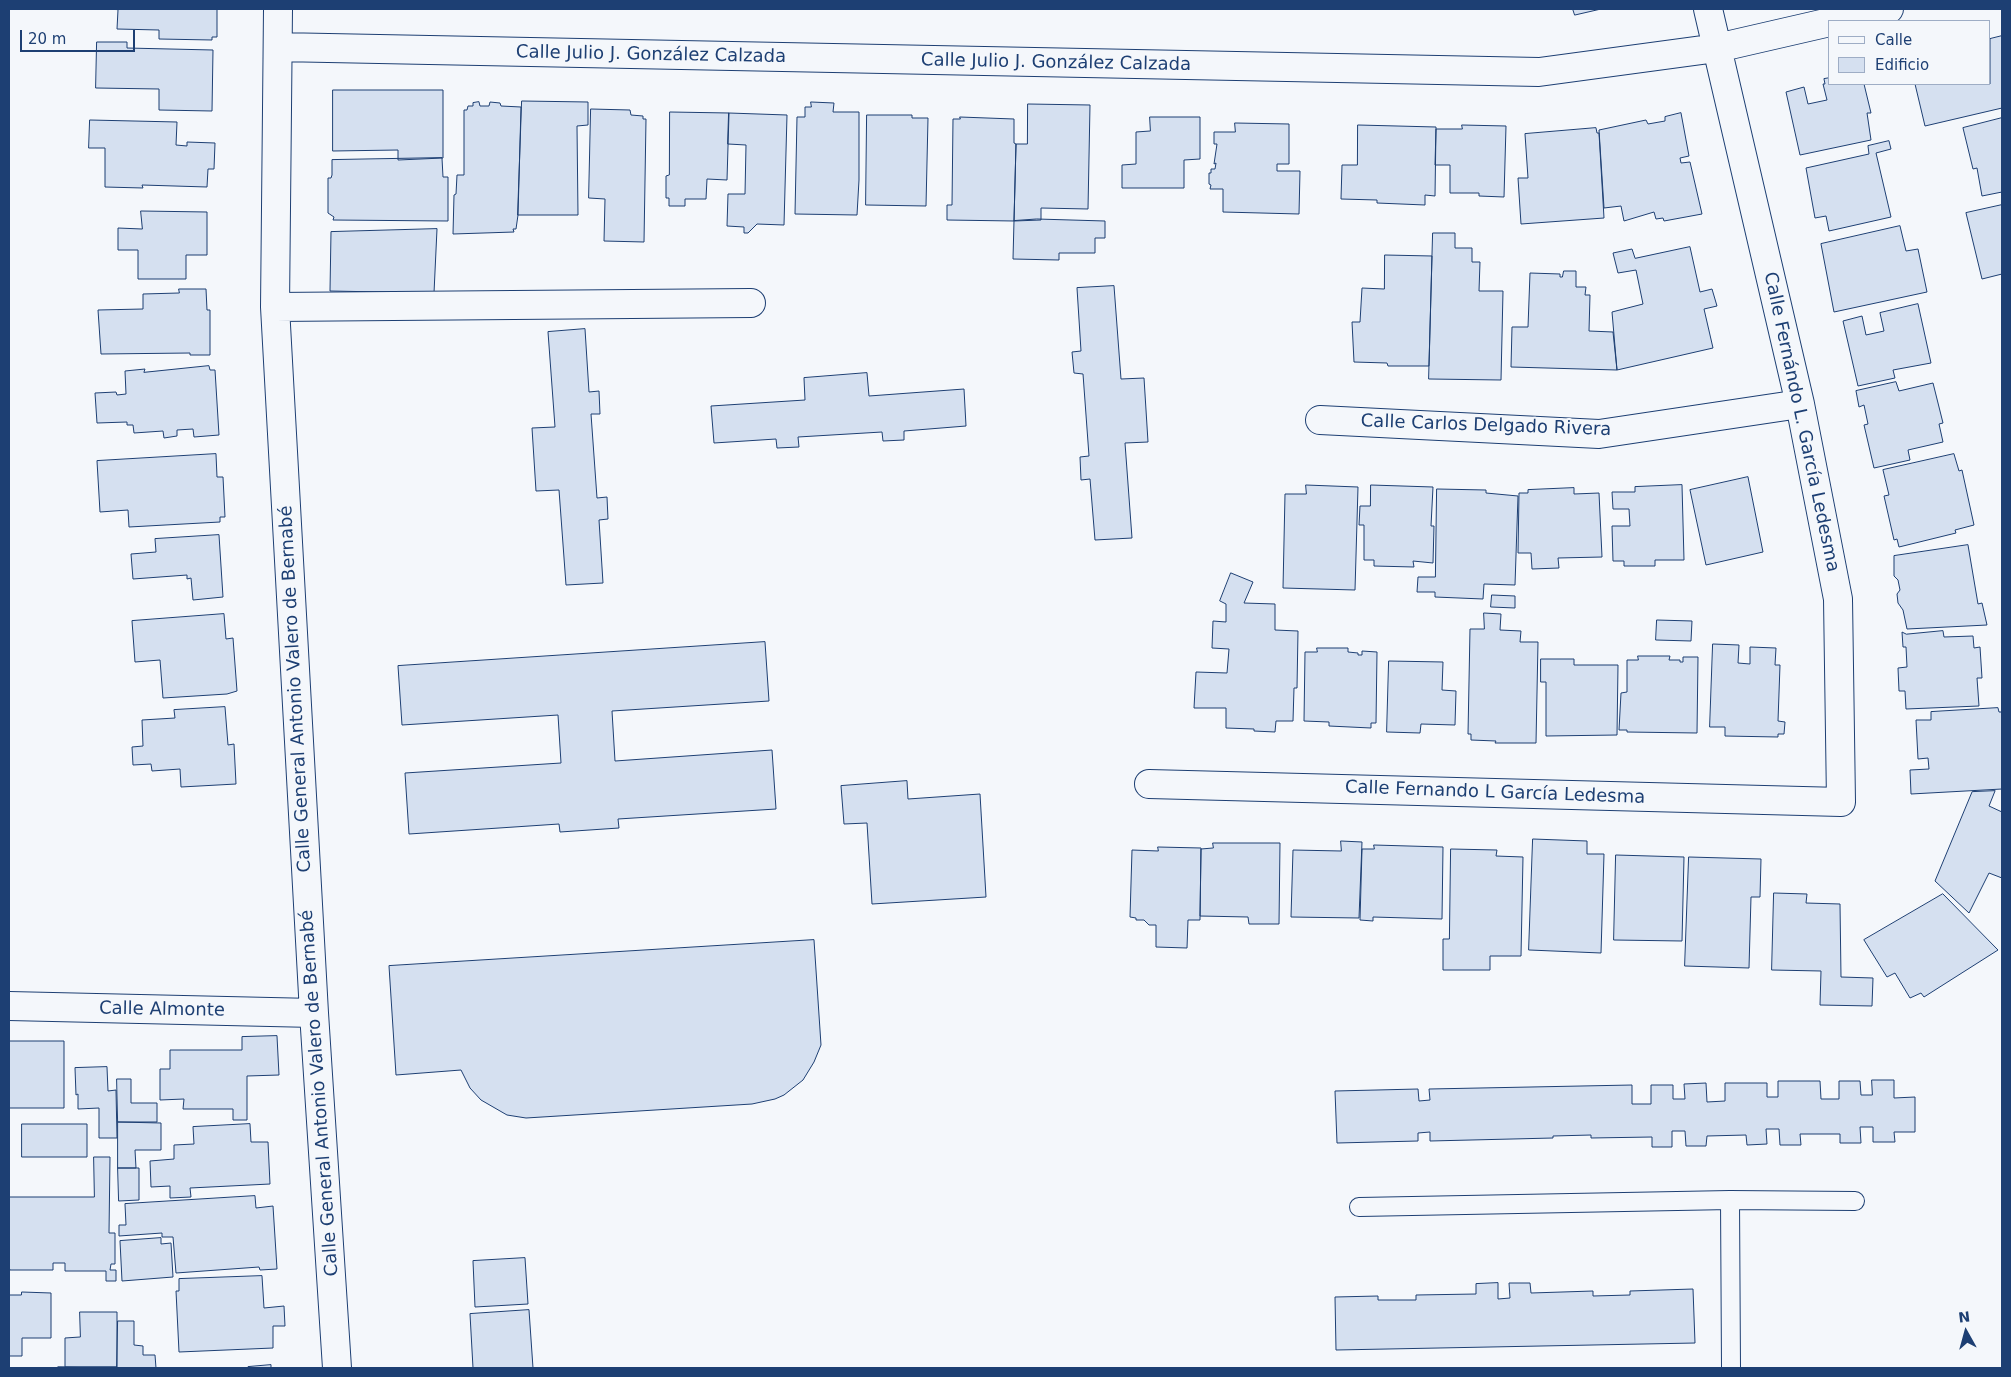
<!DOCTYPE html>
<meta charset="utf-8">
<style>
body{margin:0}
#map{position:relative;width:2011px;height:1377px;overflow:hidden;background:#f4f7fb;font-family:"DejaVu Sans",sans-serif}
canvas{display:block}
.frame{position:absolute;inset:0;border:10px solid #1d3f73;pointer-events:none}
.legend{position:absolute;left:1828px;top:20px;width:162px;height:65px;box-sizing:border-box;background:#f4f7fb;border:1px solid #9eadc5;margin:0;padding:6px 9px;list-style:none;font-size:15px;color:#1d3f73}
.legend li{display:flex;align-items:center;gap:10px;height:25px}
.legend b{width:25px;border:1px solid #9eadc5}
.north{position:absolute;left:1941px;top:1307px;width:50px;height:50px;-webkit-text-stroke:4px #f4f7fb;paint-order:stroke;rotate:353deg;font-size:14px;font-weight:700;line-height:20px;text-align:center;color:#1d3f73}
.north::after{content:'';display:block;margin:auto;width:18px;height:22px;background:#1d3f73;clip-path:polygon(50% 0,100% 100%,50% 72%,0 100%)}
.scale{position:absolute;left:20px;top:30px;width:115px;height:22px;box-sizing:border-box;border:2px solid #1d3f73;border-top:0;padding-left:6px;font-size:15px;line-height:18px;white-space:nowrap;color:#1d3f73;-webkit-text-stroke:4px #f4f7fb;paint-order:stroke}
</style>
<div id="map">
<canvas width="2011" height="1377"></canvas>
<div class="frame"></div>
<ul class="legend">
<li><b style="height:6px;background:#f4f7fb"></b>Calle</li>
<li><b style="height:14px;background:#d5e0f0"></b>Edificio</li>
</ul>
<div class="north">N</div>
<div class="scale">20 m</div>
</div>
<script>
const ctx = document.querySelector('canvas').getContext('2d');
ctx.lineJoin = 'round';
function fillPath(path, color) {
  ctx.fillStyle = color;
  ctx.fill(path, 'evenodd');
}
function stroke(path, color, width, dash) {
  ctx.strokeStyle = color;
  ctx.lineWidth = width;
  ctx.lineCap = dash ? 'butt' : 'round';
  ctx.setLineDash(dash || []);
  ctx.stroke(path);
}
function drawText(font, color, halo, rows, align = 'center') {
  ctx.font = font + ' "DejaVu Sans",sans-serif';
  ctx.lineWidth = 4;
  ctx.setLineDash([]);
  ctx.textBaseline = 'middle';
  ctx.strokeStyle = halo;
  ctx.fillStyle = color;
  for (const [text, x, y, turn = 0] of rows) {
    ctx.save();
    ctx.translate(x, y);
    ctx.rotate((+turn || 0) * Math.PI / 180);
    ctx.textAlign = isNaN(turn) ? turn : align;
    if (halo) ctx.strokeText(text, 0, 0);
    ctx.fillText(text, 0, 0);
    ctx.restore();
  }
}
const building = new Path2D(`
 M 98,9 L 217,9 L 217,37 L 212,37 L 212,40 L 159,39 L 159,30 L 117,29 L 118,10 Z
 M 1573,9 L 1601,9 L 1575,15 Z
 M 2002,36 L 2002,108 L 1925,126 L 1915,84 L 1990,84 L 1990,39 Z
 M 97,42 L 127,42 L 127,48 L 213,50 L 212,111 L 159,110 L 159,89 L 96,88 Z
 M 1830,78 L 1830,84 L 1864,84 L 1871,113 L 1867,113 L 1871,140 L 1800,155 L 1786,92 L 1804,87 L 1808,104 L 1827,100 L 1823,84 L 1825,84 L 1824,79 Z
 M 333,90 L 443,90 L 443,158 L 398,160 L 398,150 L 333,151 Z
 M 522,101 L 588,102 L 588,125 L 577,126 L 578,215 L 518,215 Z
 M 479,102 L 480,106 L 489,106 L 490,102 L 500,103 L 501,106 L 521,107 L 518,215 L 516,229 L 513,229 L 514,232 L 453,234 L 454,195 L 456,194 L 457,175 L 464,175 L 464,110 L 467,110 L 468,106 L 473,106 L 473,103 Z
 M 811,102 L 834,103 L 833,112 L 859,112 L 859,180 L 857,215 L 795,214 L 797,117 L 805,117 L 805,107 L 811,107 Z
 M 1028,104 L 1090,105 L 1088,209 L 1041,208 L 1041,220 L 1014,221 L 1016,144 L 1027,144 Z
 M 591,109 L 630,110 L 631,115 L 643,116 L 643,119 L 646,119 L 644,242 L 604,241 L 605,199 L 589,198 Z
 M 670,112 L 729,113 L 727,180 L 707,179 L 706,199 L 685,199 L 685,206 L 669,206 L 669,198 L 666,198 L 666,176 L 669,175 Z
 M 729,113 L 787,115 L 784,225 L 757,224 L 748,233 L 744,233 L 744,227 L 727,226 L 728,194 L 745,194 L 746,145 L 728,144 Z
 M 1681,113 L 1689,156 L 1680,158 L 1681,163 L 1690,162 L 1702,214 L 1664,221 L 1663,218 L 1656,219 L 1654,212 L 1624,221 L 1621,206 L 1604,208 L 1599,130 L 1646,120 L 1648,124 L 1665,121 L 1665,117 Z
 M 867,115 L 912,115 L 912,118 L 928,118 L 926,206 L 866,205 Z
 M 960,117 L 1014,119 L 1014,143 L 1016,144 L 1014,221 L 947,220 L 947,205 L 952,205 L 953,119 L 960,119 Z
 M 1150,117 L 1200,117 L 1200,159 L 1184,160 L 1184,188 L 1122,188 L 1122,165 L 1136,164 L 1136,132 L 1150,131 Z
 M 2002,118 L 2002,192 L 1982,196 L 1977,168 L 1973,169 L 1963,128 Z
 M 90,120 L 177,122 L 176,145 L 187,146 L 187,142 L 215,143 L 214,169 L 208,169 L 207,187 L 142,185 L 143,188 L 105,187 L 105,148 L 89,148 Z
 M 1235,123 L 1289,124 L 1289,164 L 1277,164 L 1277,171 L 1300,171 L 1299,214 L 1223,212 L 1223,189 L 1210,189 L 1211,185 L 1209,184 L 1209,173 L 1211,173 L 1211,169 L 1215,169 L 1216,163 L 1214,164 L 1217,144 L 1214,144 L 1214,132 L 1235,132 Z
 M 1358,125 L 1436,127 L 1435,196 L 1425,195 L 1425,205 L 1377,203 L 1377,200 L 1341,199 L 1342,165 L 1357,165 Z
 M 1462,125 L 1506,126 L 1504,197 L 1479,196 L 1479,193 L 1450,193 L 1450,165 L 1435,165 L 1436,129 L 1462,129 Z
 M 1596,128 L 1597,133 L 1599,133 L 1604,218 L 1521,224 L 1518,178 L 1528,178 L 1525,134 Z
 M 1889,141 L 1891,149 L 1876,153 L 1891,217 L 1829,231 L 1826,216 L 1815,218 L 1806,168 L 1869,154 L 1868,146 Z
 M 442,158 L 443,177 L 448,177 L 448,221 L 333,220 L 334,217 L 328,213 L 328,178 L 331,178 L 332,175 L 332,160 Z
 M 2002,205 L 2002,274 L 1982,279 L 1966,213 Z
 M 141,211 L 207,212 L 207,255 L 186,255 L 186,279 L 138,279 L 138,250 L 118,250 L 118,228 L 142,229 Z
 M 1037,219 L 1105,221 L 1105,238 L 1095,238 L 1095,253 L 1059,253 L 1059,260 L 1013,259 L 1014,221 Z
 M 1900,226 L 1906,251 L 1918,249 L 1927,292 L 1834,312 L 1821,244 Z
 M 437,229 L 434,293 L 330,291 L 331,232 Z
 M 1433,233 L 1455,233 L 1455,248 L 1472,248 L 1472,262 L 1480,262 L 1479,291 L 1503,291 L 1501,380 L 1429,379 Z
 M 1690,247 L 1700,292 L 1712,289 L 1717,306 L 1704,309 L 1713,348 L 1617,370 L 1612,312 L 1643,304 L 1636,270 L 1618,273 L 1613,253 L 1632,249 L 1635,258 Z
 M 1385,255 L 1432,256 L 1429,366 L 1388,366 L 1387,363 L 1354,362 L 1352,322 L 1360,322 L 1362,288 L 1384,289 Z
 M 1564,271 L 1576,271 L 1576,287 L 1586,287 L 1585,295 L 1590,295 L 1589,331 L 1613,332 L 1617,370 L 1511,367 L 1512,327 L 1528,327 L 1530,273 L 1560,274 L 1560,277 L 1562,277 Z
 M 1114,286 L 1121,379 L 1144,378 L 1148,442 L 1125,443 L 1132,538 L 1095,540 L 1090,479 L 1081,480 L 1080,457 L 1089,456 L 1083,374 L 1074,373 L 1072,352 L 1081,351 L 1077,288 Z
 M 179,289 L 206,289 L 207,310 L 210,310 L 210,355 L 190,355 L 190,353 L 101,354 L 98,310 L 143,309 L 143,294 L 179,293 Z
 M 1918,304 L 1931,363 L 1893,370 L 1895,378 L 1858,386 L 1843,321 L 1862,316 L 1866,335 L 1884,331 L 1880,313 Z
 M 585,329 L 589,392 L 599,391 L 600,414 L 591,414 L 597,498 L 607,497 L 608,519 L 599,520 L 603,583 L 566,585 L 559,490 L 536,491 L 532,428 L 555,427 L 548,332 Z
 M 209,366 L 210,370 L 215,370 L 219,435 L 194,437 L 193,429 L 177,430 L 177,436 L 164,438 L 163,431 L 134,433 L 133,425 L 127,425 L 127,422 L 97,423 L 95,393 L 116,392 L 117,395 L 126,394 L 125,371 L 145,369 L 144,372 Z
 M 867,373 L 869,396 L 964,389 L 966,426 L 904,431 L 904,440 L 883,441 L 882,432 L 798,437 L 799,447 L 777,448 L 776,439 L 714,443 L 711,406 L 805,400 L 804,378 Z
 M 1896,382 L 1899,391 L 1933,383 L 1943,423 L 1939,424 L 1943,442 L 1908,450 L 1910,460 L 1874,468 L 1864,425 L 1868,424 L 1864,405 L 1859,407 L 1856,391 Z
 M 216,454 L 217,477 L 223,477 L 225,517 L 220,517 L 220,522 L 129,527 L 128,510 L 100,512 L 97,461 Z
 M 1954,454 L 1959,471 L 1962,470 L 1974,525 L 1955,530 L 1956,533 L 1899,547 L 1897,539 L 1894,540 L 1884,496 L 1889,495 L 1883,470 Z
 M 1748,477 L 1763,552 L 1706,565 L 1690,490 Z
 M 1306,485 L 1358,487 L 1355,590 L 1283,588 L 1285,494 L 1306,494 Z
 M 1371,485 L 1433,487 L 1431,526 L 1434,526 L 1433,563 L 1413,561 L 1414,567 L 1374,566 L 1374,560 L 1364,560 L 1364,525 L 1359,525 L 1360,506 L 1370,506 Z
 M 1682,485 L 1684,560 L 1655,560 L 1655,566 L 1624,566 L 1624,561 L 1613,561 L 1612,526 L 1630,526 L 1629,509 L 1613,509 L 1612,492 L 1635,492 L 1635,487 Z
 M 1574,488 L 1574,494 L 1599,493 L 1602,557 L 1558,558 L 1559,568 L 1532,569 L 1531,553 L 1518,553 L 1519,493 L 1528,493 L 1528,490 Z
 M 1437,489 L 1486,490 L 1486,493 L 1518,496 L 1515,585 L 1484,584 L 1483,599 L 1435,597 L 1435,592 L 1417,592 L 1418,577 L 1435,577 Z
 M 219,535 L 223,597 L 193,600 L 191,578 L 187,579 L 187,575 L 133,579 L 131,554 L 156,552 L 155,539 Z
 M 1968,545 L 1978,604 L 1982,603 L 1987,625 L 1907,629 L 1903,610 L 1898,603 L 1897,594 L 1900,590 L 1898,580 L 1894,576 L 1894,556 Z
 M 1231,573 L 1253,582 L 1244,603 L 1275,604 L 1275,630 L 1298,631 L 1297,688 L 1294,688 L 1293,721 L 1276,721 L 1275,732 L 1254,731 L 1254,729 L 1226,728 L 1226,708 L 1194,708 L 1196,672 L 1227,673 L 1229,649 L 1212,648 L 1213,621 L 1226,622 L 1226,604 L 1220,601 Z
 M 1492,595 L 1515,596 L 1515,608 L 1491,607 Z
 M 1484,613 L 1501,614 L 1500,630 L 1521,631 L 1520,642 L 1538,642 L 1536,743 L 1495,743 L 1496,741 L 1471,740 L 1471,734 L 1468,734 L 1470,629 L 1484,629 Z
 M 224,614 L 226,639 L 233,638 L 237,691 L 227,694 L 163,698 L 160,660 L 135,662 L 132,621 Z
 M 1657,620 L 1692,621 L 1691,641 L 1656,640 Z
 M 1943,631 L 1944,637 L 1973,636 L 1974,648 L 1980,647 L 1982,678 L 1977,678 L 1979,706 L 1906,709 L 1905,691 L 1899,691 L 1898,668 L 1907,667 L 1906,647 L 1903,647 L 1902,632 L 1906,634 Z
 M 765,642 L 769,701 L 612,711 L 615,761 L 772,750 L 776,809 L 618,819 L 619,828 L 560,832 L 559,824 L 409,834 L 405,773 L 561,763 L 558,715 L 402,725 L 398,666 Z
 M 1713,644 L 1739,645 L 1738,663 L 1750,664 L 1750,647 L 1776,648 L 1775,665 L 1780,665 L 1778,721 L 1785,722 L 1784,734 L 1778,734 L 1778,737 L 1725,736 L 1725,727 L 1710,727 Z
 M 1317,648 L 1348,648 L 1348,652 L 1358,653 L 1358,655 L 1362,655 L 1362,651 L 1377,652 L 1376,723 L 1371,723 L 1371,728 L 1329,726 L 1329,722 L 1304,721 L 1305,652 L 1317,652 Z
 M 1638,656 L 1670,656 L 1669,660 L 1680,660 L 1680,662 L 1683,662 L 1683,657 L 1698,657 L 1697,733 L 1627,732 L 1627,730 L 1619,730 L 1621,693 L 1627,692 L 1627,660 L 1638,660 Z
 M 1541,659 L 1574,659 L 1574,665 L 1618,665 L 1617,735 L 1546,736 L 1546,682 L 1541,682 Z
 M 1389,661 L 1443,662 L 1442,690 L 1456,691 L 1455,725 L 1421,724 L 1420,733 L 1387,732 Z
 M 225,707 L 228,745 L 234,744 L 236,784 L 181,787 L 180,769 L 152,771 L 151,764 L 133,765 L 132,747 L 143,746 L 142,720 L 175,718 L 174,710 Z
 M 1998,708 L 1999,712 L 2002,712 L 2002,789 L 1911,794 L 1910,770 L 1929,769 L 1928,758 L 1918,759 L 1916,720 L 1931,720 L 1931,712 Z
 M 907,781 L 908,799 L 980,794 L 986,897 L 872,904 L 867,823 L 844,824 L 841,786 Z
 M 1995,791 L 1989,806 L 2002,812 L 2002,878 L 1989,873 L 1969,913 L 1935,881 L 1972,792 Z
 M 1533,839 L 1587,841 L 1587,854 L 1604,854 L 1601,953 L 1529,950 Z
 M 1341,841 L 1362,842 L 1359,918 L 1291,917 L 1293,850 L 1341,851 Z
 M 1213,843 L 1280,843 L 1279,924 L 1249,924 L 1248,917 L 1200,916 L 1201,849 L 1213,848 Z
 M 1374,845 L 1443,847 L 1442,919 L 1373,917 L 1373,921 L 1360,920 L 1362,849 L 1374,849 Z
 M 1158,847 L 1201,848 L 1200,920 L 1188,920 L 1187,948 L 1156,947 L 1156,925 L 1149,925 L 1144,920 L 1136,920 L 1136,918 L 1130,917 L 1132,850 L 1158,851 Z
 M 1451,849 L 1497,850 L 1496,856 L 1523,857 L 1521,956 L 1490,956 L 1490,970 L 1443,970 L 1443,939 L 1449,939 Z
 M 1616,855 L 1684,857 L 1682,941 L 1614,940 Z
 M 1689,857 L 1761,859 L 1760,897 L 1751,897 L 1749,968 L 1685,966 Z
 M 1774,893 L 1807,894 L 1806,903 L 1840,904 L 1841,977 L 1873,978 L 1872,1006 L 1820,1005 L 1821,971 L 1772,970 Z
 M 1943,894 L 1998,950 L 1924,997 L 1921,993 L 1910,998 L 1895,973 L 1887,977 L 1864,940 Z
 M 814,940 L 821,1045 L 814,1062 L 803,1080 L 784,1095 L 775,1099 L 752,1104 L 526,1118 L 507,1115 L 481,1100 L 470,1088 L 461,1070 L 396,1075 L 389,966 Z
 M 277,1036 L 279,1075 L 247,1076 L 247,1120 L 233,1120 L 233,1109 L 183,1109 L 184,1099 L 160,1100 L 160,1069 L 170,1069 L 170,1050 L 242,1050 L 242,1037 Z
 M 9,1041 L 64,1041 L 64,1108 L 9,1108 Z
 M 107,1067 L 108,1091 L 116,1090 L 117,1138 L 99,1138 L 99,1108 L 78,1109 L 78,1094 L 76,1095 L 75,1068 Z
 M 117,1079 L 131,1079 L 131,1103 L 157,1103 L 157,1122 L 118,1122 Z
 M 1872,1080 L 1894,1080 L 1894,1098 L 1915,1097 L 1915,1132 L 1894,1132 L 1895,1142 L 1873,1142 L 1873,1127 L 1860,1127 L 1861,1143 L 1840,1143 L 1840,1134 L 1800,1134 L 1801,1145 L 1780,1145 L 1779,1129 L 1766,1129 L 1767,1144 L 1747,1145 L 1746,1135 L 1707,1136 L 1706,1146 L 1686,1146 L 1685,1131 L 1672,1131 L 1672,1147 L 1652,1147 L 1652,1137 L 1591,1138 L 1591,1135 L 1553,1136 L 1553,1138 L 1430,1141 L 1430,1132 L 1418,1133 L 1418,1141 L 1337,1143 L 1335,1091 L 1418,1089 L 1419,1101 L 1430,1100 L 1429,1089 L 1632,1085 L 1632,1104 L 1651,1104 L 1651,1085 L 1673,1085 L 1673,1099 L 1685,1099 L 1684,1084 L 1706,1083 L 1707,1102 L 1725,1101 L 1725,1083 L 1767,1083 L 1767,1097 L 1778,1097 L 1778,1081 L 1820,1081 L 1821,1099 L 1839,1099 L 1839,1081 L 1860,1081 L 1861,1095 L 1872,1095 Z
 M 118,1122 L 161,1123 L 161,1150 L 135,1150 L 136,1168 L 118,1168 Z
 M 22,1124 L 87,1124 L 87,1157 L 22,1157 Z
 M 250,1124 L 251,1142 L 268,1142 L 270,1184 L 190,1188 L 191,1197 L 170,1198 L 170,1186 L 151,1187 L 150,1161 L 174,1159 L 174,1145 L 194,1144 L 193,1127 Z
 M 94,1157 L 110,1157 L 109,1233 L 115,1233 L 115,1264 L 111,1264 L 110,1270 L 116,1270 L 116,1281 L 106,1281 L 106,1271 L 65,1271 L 65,1263 L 53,1263 L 53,1270 L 10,1270 L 9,1268 L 9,1197 L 94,1197 Z
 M 118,1168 L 139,1168 L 139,1200 L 119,1201 Z
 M 255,1196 L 256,1208 L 273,1206 L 277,1269 L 260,1270 L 259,1267 L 176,1273 L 173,1237 L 162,1237 L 162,1233 L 119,1236 L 119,1225 L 126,1225 L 125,1204 Z
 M 161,1238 L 161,1244 L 171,1243 L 173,1277 L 122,1281 L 120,1241 Z
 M 525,1258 L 528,1304 L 475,1307 L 473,1261 Z
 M 262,1276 L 264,1308 L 284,1306 L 285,1326 L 273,1326 L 273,1348 L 179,1352 L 176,1291 L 179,1291 L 179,1279 Z
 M 1498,1283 L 1498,1299 L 1510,1298 L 1509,1283 L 1530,1283 L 1531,1293 L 1593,1291 L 1593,1296 L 1630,1295 L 1630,1291 L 1693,1289 L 1695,1343 L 1336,1350 L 1335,1297 L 1378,1296 L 1378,1300 L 1416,1300 L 1416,1295 L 1476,1294 L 1476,1284 Z
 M 22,1292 L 51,1293 L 51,1338 L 22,1338 L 22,1356 L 9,1356 L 9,1295 L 21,1295 Z
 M 529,1310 L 533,1368 L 473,1368 L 470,1314 Z
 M 80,1312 L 117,1312 L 117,1367 L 65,1367 L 65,1338 L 80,1337 Z
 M 118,1321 L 134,1321 L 134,1345 L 143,1346 L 143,1355 L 155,1355 L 156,1368 L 117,1368 Z
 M 271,1365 L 271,1368 L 248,1368 L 248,1367 Z
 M 58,1367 L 117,1367 L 117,1368 Z`);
fillPath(building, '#d5e0f0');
stroke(building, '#1d3f73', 1);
const lane = new Path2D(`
 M 1730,1200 L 1855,1201
 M 1359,1207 L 1730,1200 L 1731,1368`);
const street = new Path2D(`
 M 278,9 L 275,307 L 314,1013 L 337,1368
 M 1834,21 L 1889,9
 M 278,47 L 1539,72 L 1717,48 L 1830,22
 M 275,307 L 751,303
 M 1320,420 L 1599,434 L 1800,404
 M 1149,784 L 1841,802 L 1838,599 L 1800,404 L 1708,9
 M 9,1006 L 314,1013`);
stroke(lane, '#1d3f73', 20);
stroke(street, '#1d3f73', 30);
stroke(lane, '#f4f7fb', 18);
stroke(street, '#f4f7fb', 28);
drawText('18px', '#1d3f73', '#f4f7fb', [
 ["Calle Julio J. González Calzada",651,55,1],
 ["Calle Julio J. González Calzada",1056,63,1],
 ["Calle Fernándo L. García Ledesma",1801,422,78],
 ["Calle Carlos Delgado Rivera",1486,426,2],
 ["Calle General Antonio Valero de Bernabé",296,689,-93],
 ["Calle Fernando L García Ledesma",1495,793,2],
 ["Calle Almonte",162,1010,1],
 ["Calle General Antonio Valero de Bernabé",320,1093,-94]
]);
</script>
